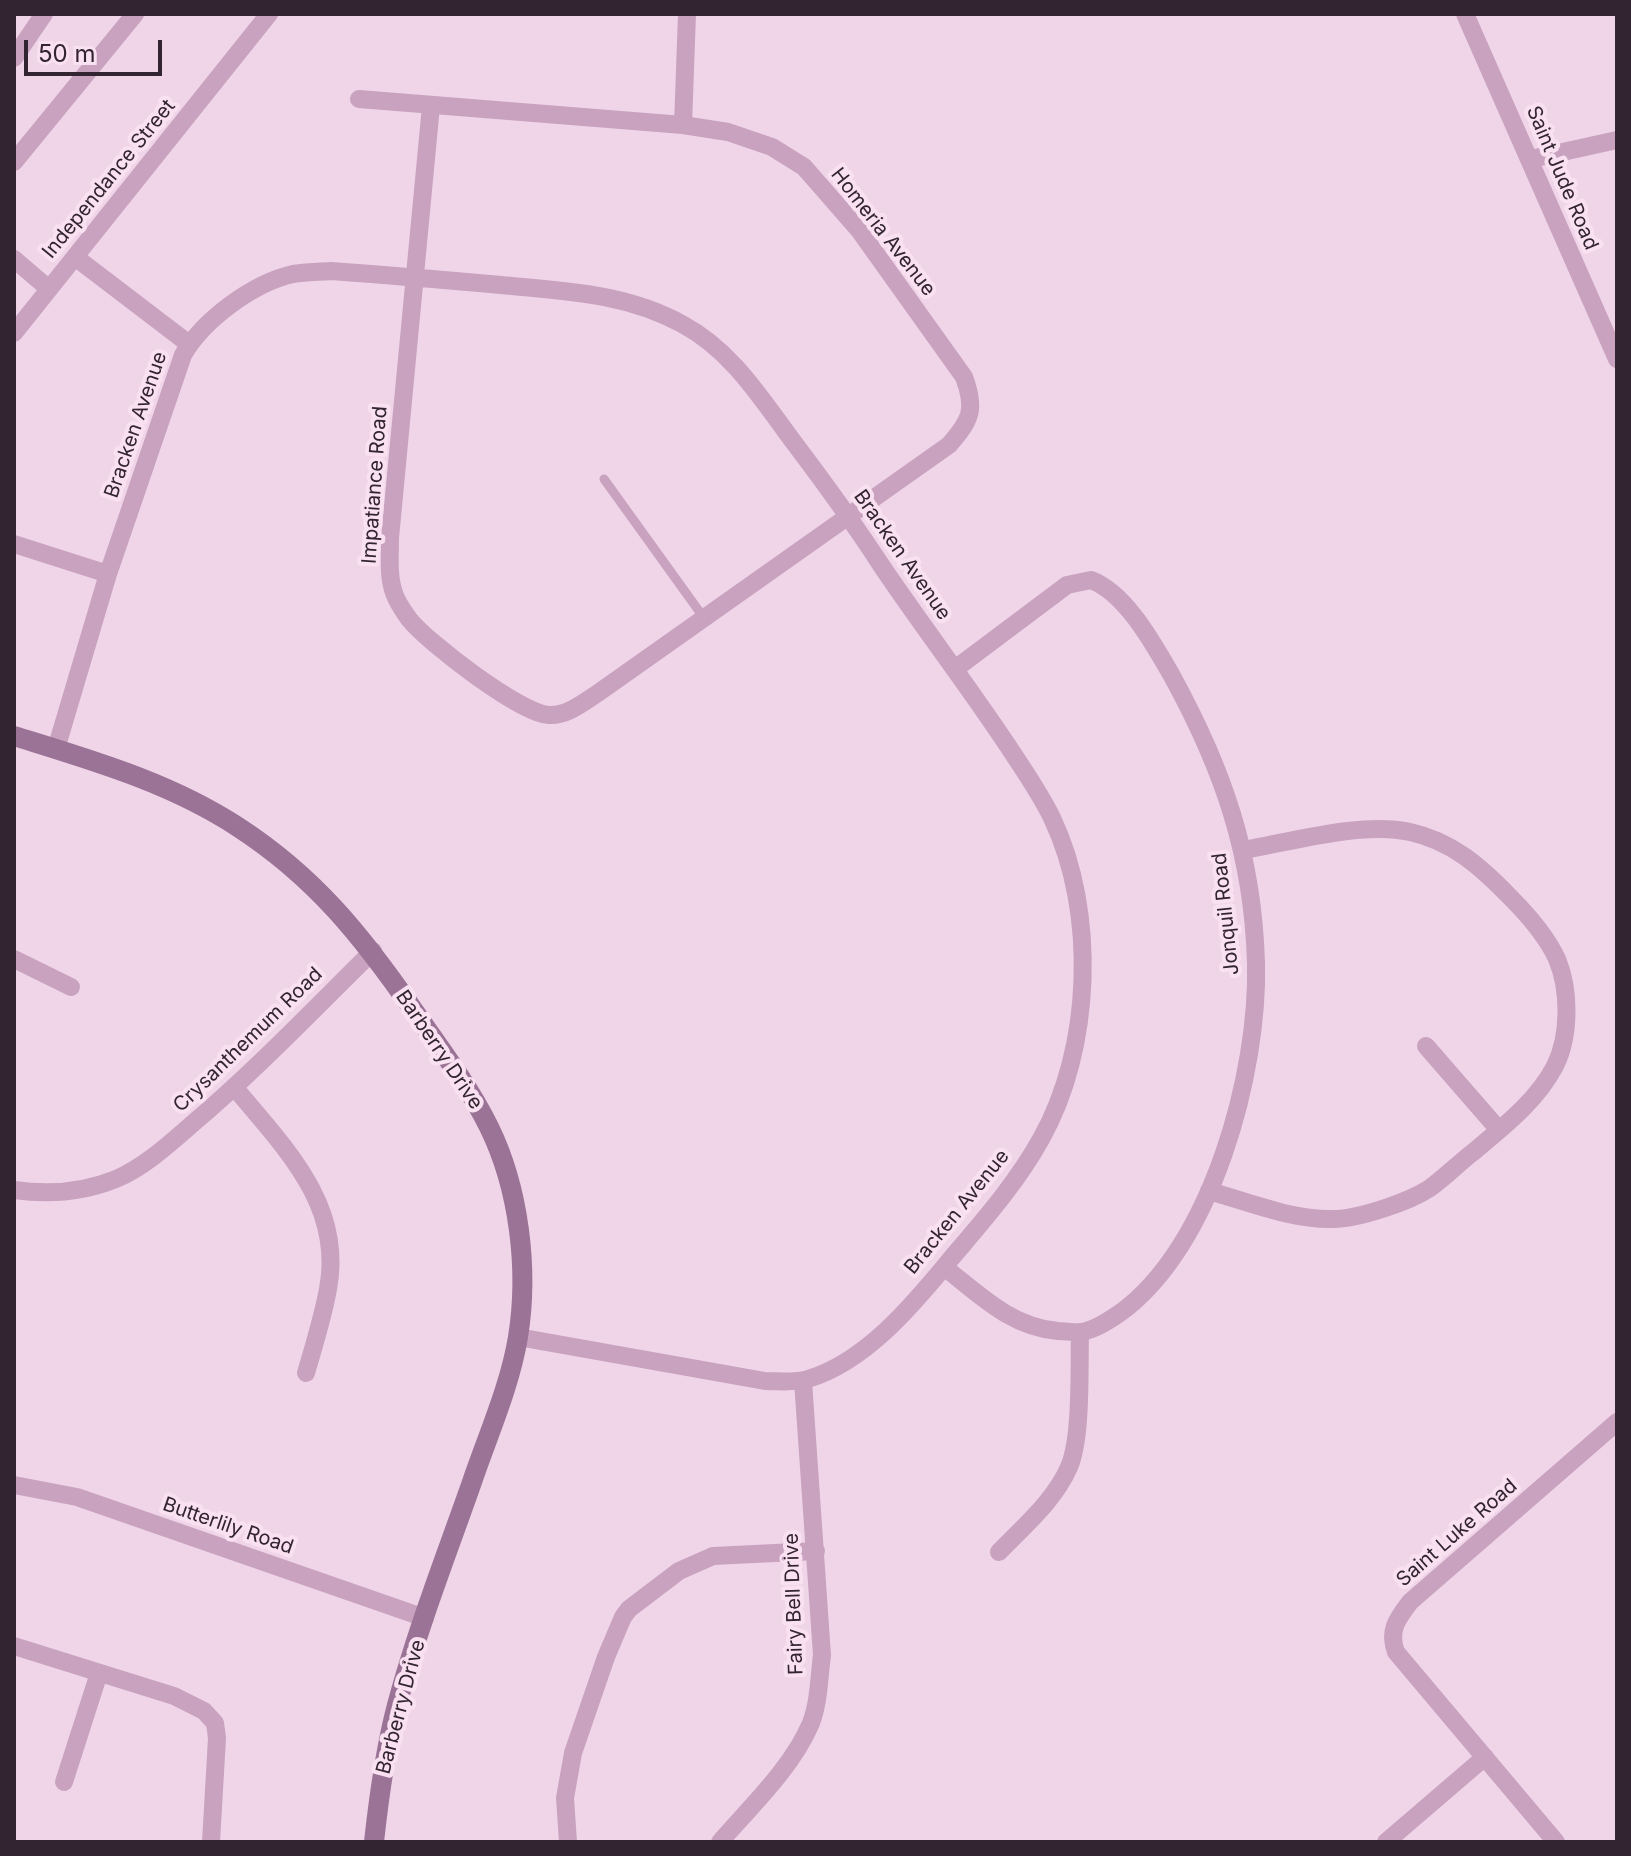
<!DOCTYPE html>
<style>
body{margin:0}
#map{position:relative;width:1631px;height:1856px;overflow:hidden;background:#f0d5e8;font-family:Inter,sans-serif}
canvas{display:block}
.frame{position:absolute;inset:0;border:16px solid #322431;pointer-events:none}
.scale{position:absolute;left:24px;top:40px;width:138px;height:36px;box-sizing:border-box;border:4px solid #322431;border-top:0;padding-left:10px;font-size:24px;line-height:28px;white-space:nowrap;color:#322431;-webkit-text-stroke:6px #f9e1f1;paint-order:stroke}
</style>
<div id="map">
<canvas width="1631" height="1856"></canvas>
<div class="frame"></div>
<div class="scale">50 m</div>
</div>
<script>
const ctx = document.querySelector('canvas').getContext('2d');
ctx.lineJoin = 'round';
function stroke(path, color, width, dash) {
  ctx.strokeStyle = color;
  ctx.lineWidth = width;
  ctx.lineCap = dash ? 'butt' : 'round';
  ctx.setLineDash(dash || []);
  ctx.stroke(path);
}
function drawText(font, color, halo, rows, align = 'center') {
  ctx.font = font + ' Inter,sans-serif';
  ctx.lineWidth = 8;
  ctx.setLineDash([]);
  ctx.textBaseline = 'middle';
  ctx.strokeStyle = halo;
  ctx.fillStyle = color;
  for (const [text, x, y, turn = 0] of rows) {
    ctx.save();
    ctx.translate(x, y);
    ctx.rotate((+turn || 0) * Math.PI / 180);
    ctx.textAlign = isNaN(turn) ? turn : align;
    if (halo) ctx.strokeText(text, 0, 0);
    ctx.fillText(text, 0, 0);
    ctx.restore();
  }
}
stroke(new Path2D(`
 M 604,479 L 704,618`), '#c8a2bf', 9);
stroke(new Path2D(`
 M 1465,14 L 1617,359
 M 14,58 L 44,14
 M 359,99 L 683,125 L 728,132 L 772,147 L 804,167 L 859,230 L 964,377 C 976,409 971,420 949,445 L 598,693 C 584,702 567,716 549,715 C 521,714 428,643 409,619 C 404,612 397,602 394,593 C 388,576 390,556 390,538 L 431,106
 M 683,125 L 687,14
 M 1531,159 L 1617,140
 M 14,162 L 135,14
 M 75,257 L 189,344
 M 14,259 L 49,289
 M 14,333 L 269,14
 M 14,544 L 108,574
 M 56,749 L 108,574 L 183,355 C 203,320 253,283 293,274 C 305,272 319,272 331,271 C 388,275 445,280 501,285 C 564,291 626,293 682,324 C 731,350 760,397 792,440 C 823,481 853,522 881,565 C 922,626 967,684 1008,746 C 1023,769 1040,793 1052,818 C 1097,912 1092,1049 1041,1139 C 1016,1184 982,1222 949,1261 C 912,1306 865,1362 808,1379 C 795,1383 779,1381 765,1381 L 518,1337
 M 14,959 L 71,987
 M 1426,1046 L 1499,1130
 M 235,1088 C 284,1147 344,1205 328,1289 C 323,1317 314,1345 306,1373
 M 14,1190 C 49,1195 84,1192 116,1179 C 144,1167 168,1145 191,1125 C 255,1071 313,1010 373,951
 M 1209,1191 C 1249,1202 1291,1220 1333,1219 C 1358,1219 1409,1202 1430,1188 C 1445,1177 1458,1164 1472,1153 C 1502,1128 1537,1101 1555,1066 C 1570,1036 1570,990 1557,959 C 1546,935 1528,915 1510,897 C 1481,867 1452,841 1410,832 C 1363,821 1291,842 1243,850
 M 944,1267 C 980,1295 1011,1327 1058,1331 C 1066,1331 1075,1333 1082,1332 C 1096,1329 1108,1321 1120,1313 C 1212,1247 1259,1072 1256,963 C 1253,855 1223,769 1172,676 C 1154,645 1126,593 1091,580 L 1067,585 L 955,669
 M 14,1485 L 77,1497 L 425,1618
 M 999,1552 C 1024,1526 1055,1500 1069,1467 C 1082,1438 1079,1366 1080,1332
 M 14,1646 L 174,1696 L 204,1711 L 215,1723 L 217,1738 L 211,1842
 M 64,1782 L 99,1673
 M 568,1842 L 565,1798 L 573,1753 L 606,1657 L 623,1617 L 629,1609 L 679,1571 L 713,1556 L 816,1551
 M 720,1842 C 751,1806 792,1768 811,1723 C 819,1702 819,1678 822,1655 L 803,1381
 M 1386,1842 L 1485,1757
 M 1556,1842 L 1396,1652 C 1388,1631 1397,1619 1410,1602 L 1617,1422`), '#c8a2bf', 18);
stroke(new Path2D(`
 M 14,736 C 91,760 169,782 238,827 C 315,877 362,936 414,1011 C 440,1048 468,1085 489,1127 C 519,1188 529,1269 518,1337 C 510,1386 488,1435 472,1482 C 446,1556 417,1630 397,1705 C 385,1750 379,1796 374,1842`), '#9b7396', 20);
drawText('20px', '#322431', '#f9e1f1', [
 ["Saint Jude Road",1562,178,67],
 ["Independance Street",109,179,-51],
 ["Homeria Avenue",883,232,52],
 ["Bracken Avenue",136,425,-71],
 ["Impatiance Road",375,485,-86],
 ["Bracken Avenue",902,555,55],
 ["Jonquil Road",1226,914,-96],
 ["Crysanthemum Road",248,1040,-44],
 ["Barberry Drive",439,1050,56],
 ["Bracken Avenue",957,1212,-51],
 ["Butterlily Road",228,1526,19],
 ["Saint Luke Road",1457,1533,-41],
 ["Fairy Bell Drive",794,1604,-92],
 ["Barberry Drive",401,1707,-75]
]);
</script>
